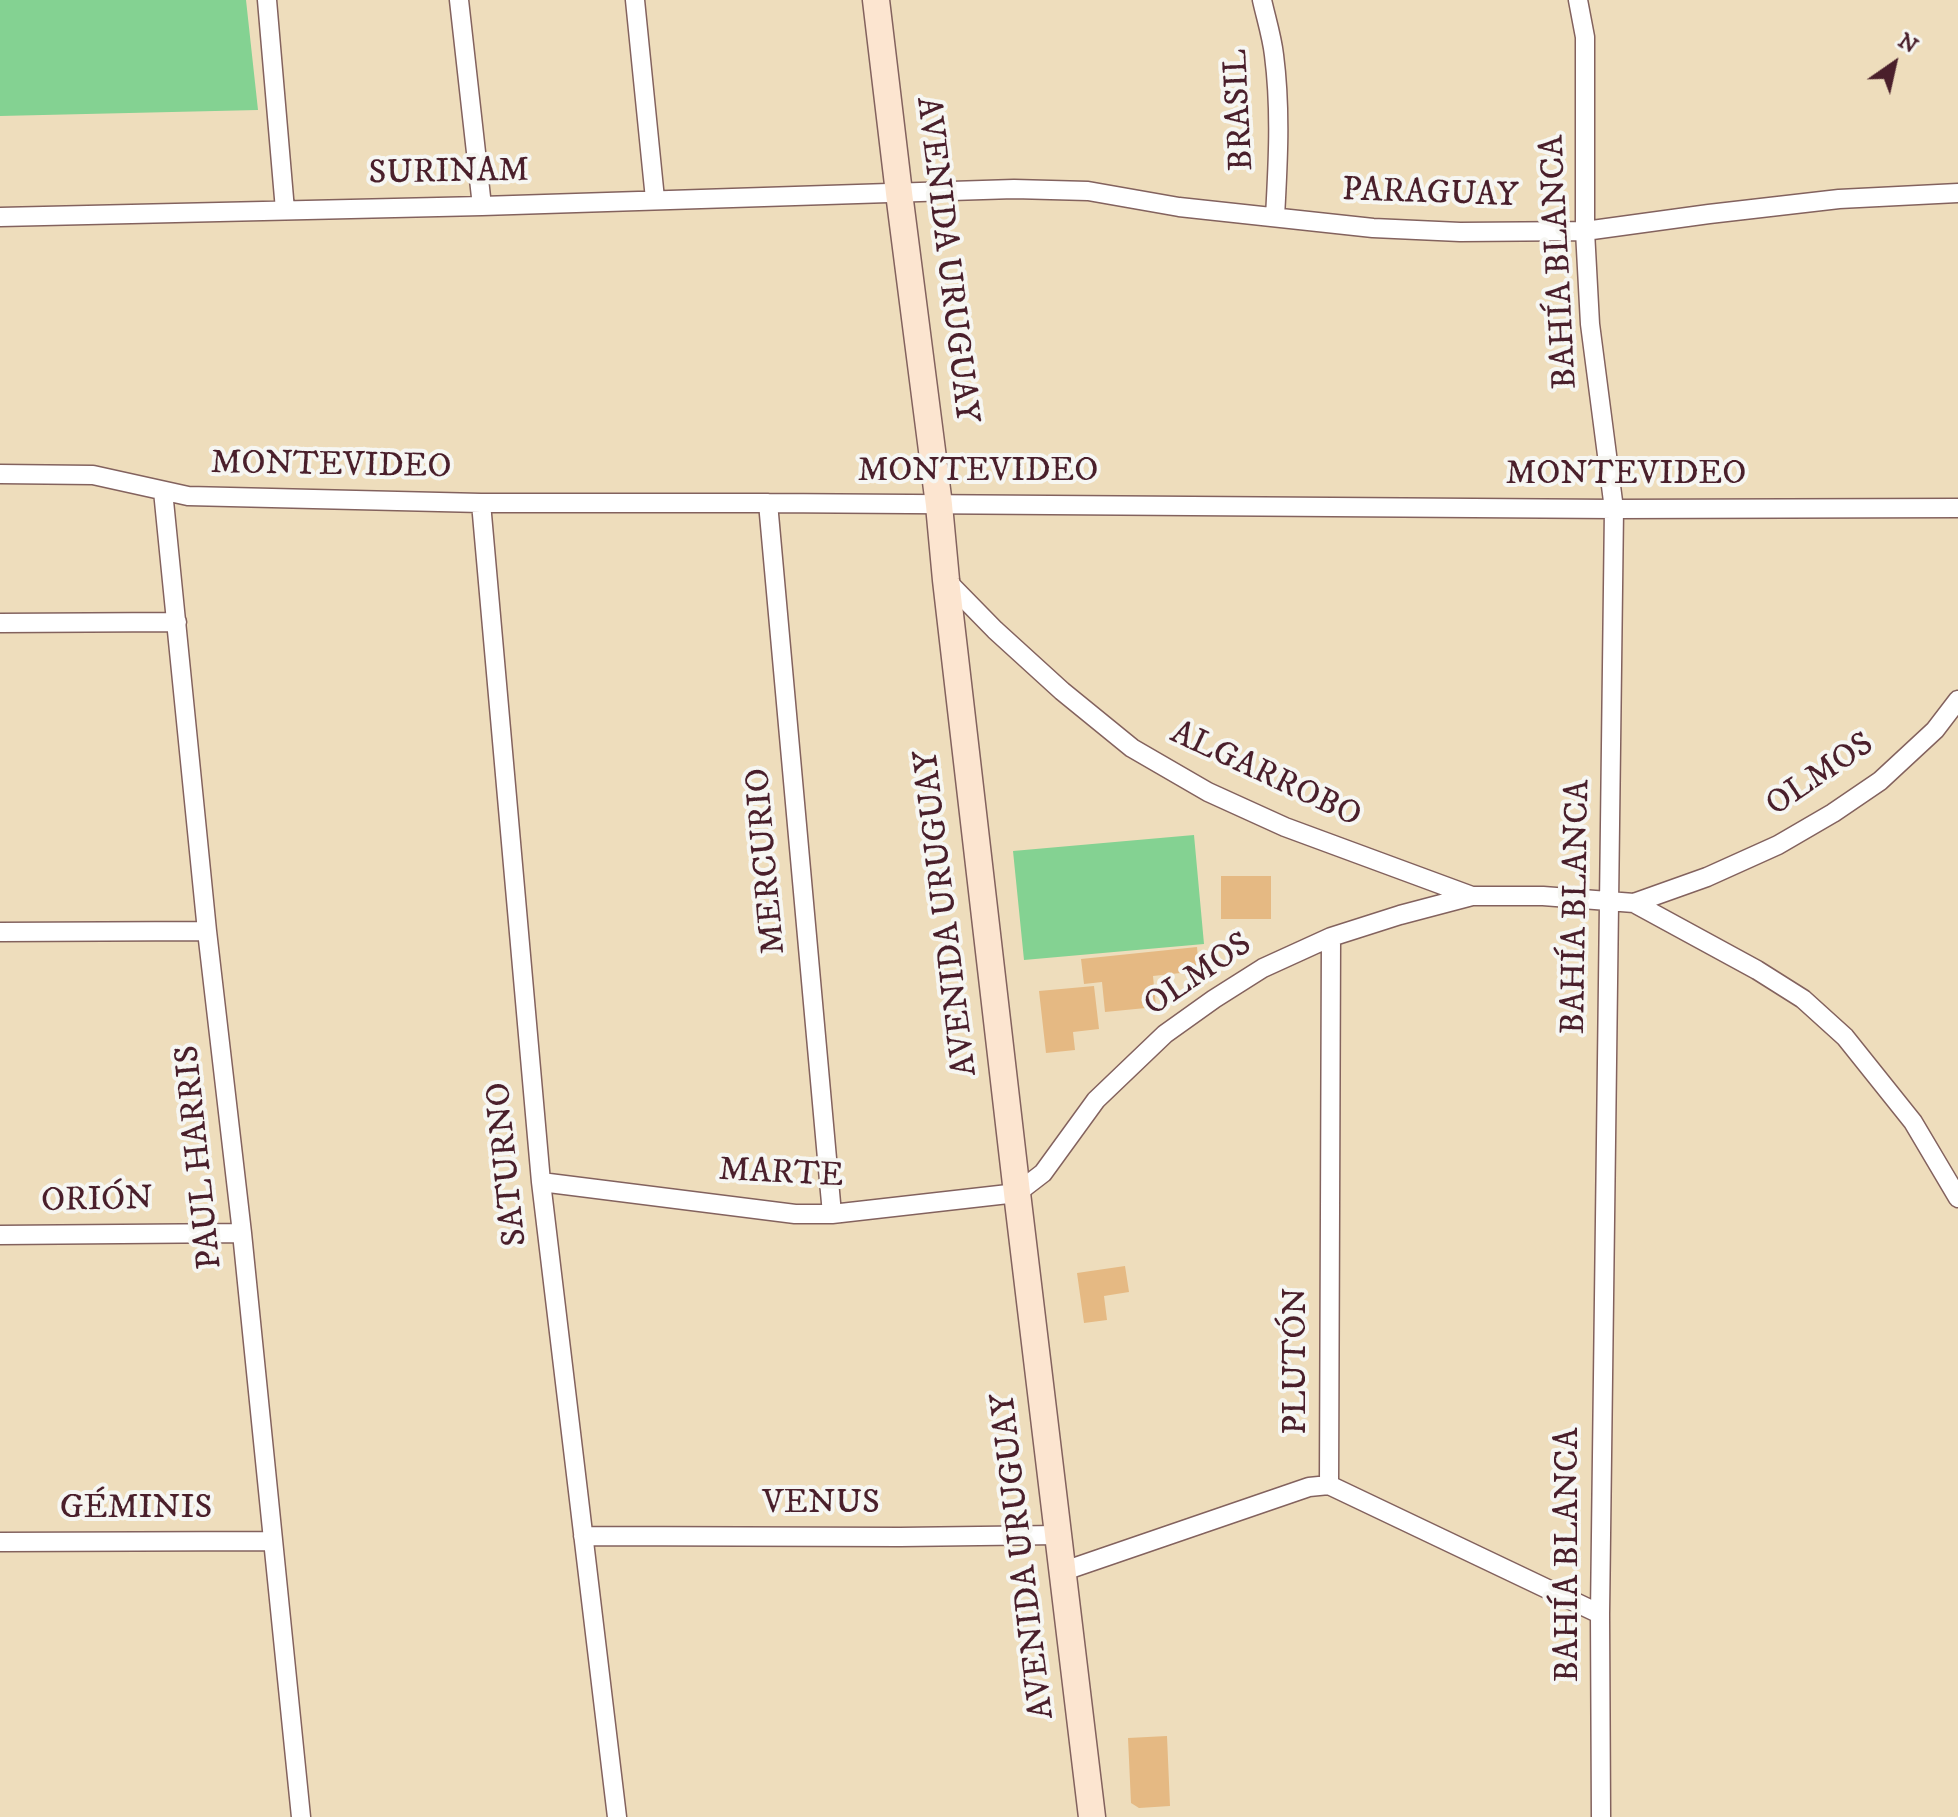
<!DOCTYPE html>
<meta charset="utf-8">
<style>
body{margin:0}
#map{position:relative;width:1958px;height:1817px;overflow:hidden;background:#eeddbc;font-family:"IM FELL DW Pica",serif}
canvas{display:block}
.north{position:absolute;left:1854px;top:24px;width:80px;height:80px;-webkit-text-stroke:6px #f6f6f2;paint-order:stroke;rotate:34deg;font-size:22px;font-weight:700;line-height:32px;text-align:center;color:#4a1f2b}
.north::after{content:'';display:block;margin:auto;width:28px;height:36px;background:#4a1f2b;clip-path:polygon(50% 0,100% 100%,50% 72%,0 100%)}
</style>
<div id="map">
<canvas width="1958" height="1817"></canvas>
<div class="north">N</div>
</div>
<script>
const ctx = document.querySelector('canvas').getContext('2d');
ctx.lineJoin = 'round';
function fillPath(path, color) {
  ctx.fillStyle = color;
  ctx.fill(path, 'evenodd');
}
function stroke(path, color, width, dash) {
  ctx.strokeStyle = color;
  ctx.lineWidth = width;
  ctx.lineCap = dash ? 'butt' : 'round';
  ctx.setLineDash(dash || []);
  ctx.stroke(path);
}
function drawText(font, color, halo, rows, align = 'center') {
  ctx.font = font + ' "IM FELL DW Pica",serif';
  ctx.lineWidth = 8;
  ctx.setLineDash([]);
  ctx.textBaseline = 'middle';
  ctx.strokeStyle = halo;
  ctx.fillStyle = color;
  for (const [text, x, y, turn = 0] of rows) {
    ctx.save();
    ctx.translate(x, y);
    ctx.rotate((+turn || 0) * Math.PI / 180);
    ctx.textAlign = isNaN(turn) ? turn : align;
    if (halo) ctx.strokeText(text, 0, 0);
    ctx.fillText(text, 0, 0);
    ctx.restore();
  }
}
fillPath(new Path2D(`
 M 0,0 L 246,0 L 258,110 L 0,116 Z
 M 1194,835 L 1204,944 L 1024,960 L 1013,851 Z`), '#84d292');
fillPath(new Path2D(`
 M 1221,876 L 1271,876 L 1271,919 L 1221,919 Z
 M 1197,947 L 1199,971 L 1153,976 L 1156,1007 L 1105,1012 L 1102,982 L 1084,984 L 1081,959 Z
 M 1094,986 L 1099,1029 L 1073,1032 L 1075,1050 L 1046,1053 L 1039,991 Z
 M 1125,1266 L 1129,1292 L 1104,1296 L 1107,1320 L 1084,1323 L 1077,1273 Z
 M 1167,1736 L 1170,1806 L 1139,1808 L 1131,1803 L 1128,1738 Z`), '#e5b983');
const street = new Path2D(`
 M 267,0 L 285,210
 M 459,0 L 482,206
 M 635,0 L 655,199
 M 1262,0 C 1266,18 1272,37 1274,55 C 1281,109 1278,163 1275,217
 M 1578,0 L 1585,37 L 1585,231 L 1590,324 L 1614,509 L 1600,1614 L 1601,1817
 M 0,217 L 482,206 L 1014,189 L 1088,191 L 1179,207 L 1373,228 L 1460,232 L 1585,231 L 1709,214 L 1839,199 L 1958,193
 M 0,474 L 93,475 L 188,496 L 481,503 L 768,503 L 1614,509 L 1958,508
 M 163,491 L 207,931 L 242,1233 L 301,1817
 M 481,503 L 541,1182 L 617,1817
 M 768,503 L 832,1214
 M 946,580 L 995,630 L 1062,691 L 1132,748 L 1208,792 L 1285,827 L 1472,896
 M 0,623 L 177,622
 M 1634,903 L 1757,970 L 1803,999 L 1845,1037 L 1913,1122 L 1958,1198
 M 0,932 L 207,931
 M 541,1182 L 795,1214 L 832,1214 L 1017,1193 L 1043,1173 L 1096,1100 L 1165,1034 L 1214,999 L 1263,968 L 1331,937 L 1400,915 L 1472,896 L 1543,896 L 1634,903 L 1707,877 L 1778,845 L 1833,813 L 1880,781 L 1935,730 L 1958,700
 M 0,1235 L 242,1233
 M 1329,1485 L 1331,937
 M 1329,1485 L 1600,1614
 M 583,1536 L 900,1537 L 1059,1535
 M 0,1542 L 273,1541
 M 1064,1571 L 1309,1487 L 1329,1485`);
const secondary = new Path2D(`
 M 876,0 L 899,193 L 939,505 L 946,580 L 1017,1193 L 1092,1817`);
stroke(street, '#83625e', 21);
stroke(secondary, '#83625e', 29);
stroke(street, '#fff', 18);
stroke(secondary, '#fce5d0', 26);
drawText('34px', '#4a1f2b', '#f6f6f2', [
 ["BRASIL",1241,110,-93],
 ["SURINAM",449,174,-1],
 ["PARAGUAY",1430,195,2],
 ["AVENIDA URUGUAY",945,260,83],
 ["BAHÍA BLANCA",1561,262,-93],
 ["MONTEVIDEO",331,467,1],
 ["MONTEVIDEO",978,473],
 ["MONTEVIDEO",1626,476],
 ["ALGARROBO",1265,776,25],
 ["OLMOS",1821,776,-34],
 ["MERCURIO",768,861,-95],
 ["BAHÍA BLANCA",1578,907,-89],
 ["AVENIDA URUGUAY",948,913,-97],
 ["OLMOS",1199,976,-34],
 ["PAUL HARRIS",201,1157,-96],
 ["SATURNO",509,1164,-96],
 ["MARTE",781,1175,3],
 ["ORIÓN",97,1202,-1],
 ["PLUTÓN",1298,1361,-90],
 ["VENUS",821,1505],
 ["GÉMINIS",136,1510],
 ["BAHÍA BLANCA",1570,1555,-90],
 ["AVENIDA URUGUAY",1025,1556,-97]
]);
</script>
